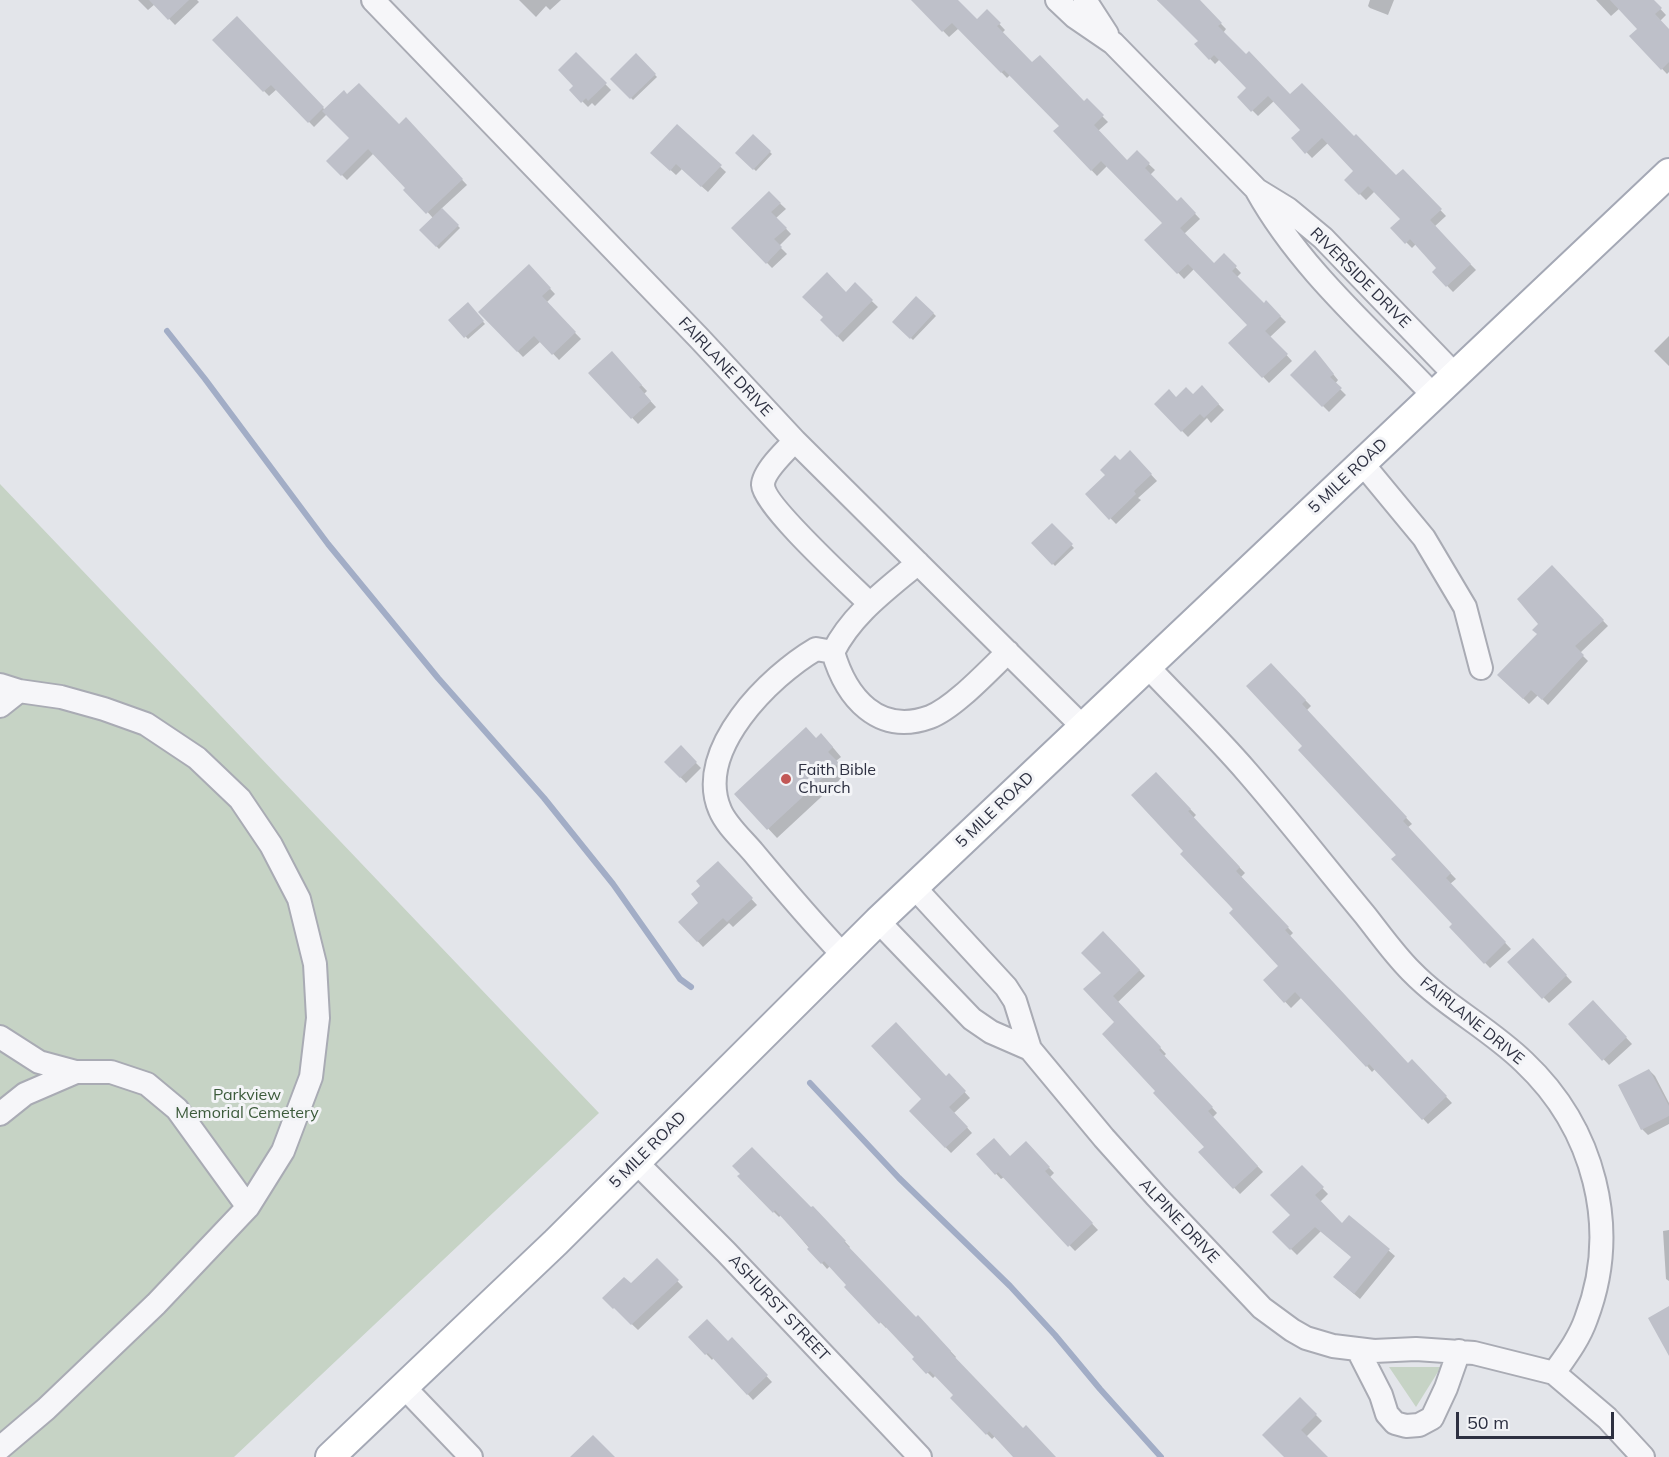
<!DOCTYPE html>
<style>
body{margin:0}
#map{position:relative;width:1669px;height:1457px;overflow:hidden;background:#e3e5ea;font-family:Mulish,sans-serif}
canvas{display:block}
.scale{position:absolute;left:1456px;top:1412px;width:158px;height:27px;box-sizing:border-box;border:3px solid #2d3041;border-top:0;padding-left:8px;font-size:18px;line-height:21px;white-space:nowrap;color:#2d3041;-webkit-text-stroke:4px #f3f4f7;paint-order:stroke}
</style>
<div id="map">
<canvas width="1669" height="1457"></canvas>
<div class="scale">50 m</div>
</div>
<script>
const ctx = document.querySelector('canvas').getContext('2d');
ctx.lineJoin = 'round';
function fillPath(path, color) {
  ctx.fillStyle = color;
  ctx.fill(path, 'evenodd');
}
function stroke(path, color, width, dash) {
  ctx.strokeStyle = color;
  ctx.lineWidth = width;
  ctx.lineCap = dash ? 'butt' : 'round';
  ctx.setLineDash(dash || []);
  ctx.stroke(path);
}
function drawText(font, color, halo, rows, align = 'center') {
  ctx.font = font + ' Mulish,sans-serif';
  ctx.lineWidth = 6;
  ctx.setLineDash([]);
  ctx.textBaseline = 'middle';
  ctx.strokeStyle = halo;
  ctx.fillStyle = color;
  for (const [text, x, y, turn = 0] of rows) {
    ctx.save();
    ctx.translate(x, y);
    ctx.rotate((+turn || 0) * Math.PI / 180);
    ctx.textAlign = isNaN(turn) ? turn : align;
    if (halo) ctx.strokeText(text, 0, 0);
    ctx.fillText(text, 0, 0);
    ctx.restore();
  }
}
fillPath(new Path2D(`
 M 0,484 L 599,1113 L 234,1457 L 0,1457 Z
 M 1389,1367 L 1441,1367 L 1416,1407 Z`), '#c6d3c5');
fillPath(new Path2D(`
 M 138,0 L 197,0 L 199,2 L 175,25 L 155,4 L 148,10 Z
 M 519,0 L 561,0 L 550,10 L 546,6 L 536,17 Z
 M 913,0 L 957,0 L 977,21 L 987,11 L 1005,30 L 1002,33 L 1032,64 L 1084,103 L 1087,101 L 1108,122 L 1098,131 L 1128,162 L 1137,153 L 1155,170 L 1150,175 L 1177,203 L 1181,199 L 1200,219 L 1184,234 L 1214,265 L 1224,255 L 1241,273 L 1236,278 L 1264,305 L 1266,302 L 1286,322 L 1270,337 L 1292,361 L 1269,383 L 1231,343 L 1249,325 L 1194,269 L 1184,279 L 1147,240 L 1164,223 L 1107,166 L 1097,176 L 1055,131 L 1061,126 L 1011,74 L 1007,78 L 959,28 L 949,37 Z
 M 1157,0 L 1198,0 L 1226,29 L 1223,33 L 1290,96 L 1354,138 L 1396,177 L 1403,171 L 1446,216 L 1434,227 L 1476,270 L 1453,292 L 1434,272 L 1438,268 L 1416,244 L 1412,248 L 1392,228 L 1402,219 L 1375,191 L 1366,200 L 1346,180 L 1355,171 L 1328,143 L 1312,158 L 1293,138 L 1302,130 L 1275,100 L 1258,116 L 1239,97 L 1248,88 L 1220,59 L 1215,64 L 1196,44 L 1200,41 Z
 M 1370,0 L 1394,0 L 1388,15 L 1370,8 L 1368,6 Z
 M 1596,0 L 1652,0 L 1666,15 L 1660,21 L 1669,31 L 1669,72 L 1667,74 L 1631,36 L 1639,29 L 1620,8 L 1611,16 Z
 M 237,18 L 325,110 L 399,126 L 406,120 L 467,185 L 441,209 L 460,228 L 439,249 L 421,230 L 433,218 L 374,153 L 347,180 L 328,161 L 351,138 L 327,114 L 314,127 L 277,89 L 269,96 L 214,40 Z
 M 576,54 L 611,90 L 595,106 L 592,103 L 588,107 L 571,90 L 575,86 Z
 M 636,55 L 657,77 L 633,100 L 612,79 Z
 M 677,126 L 726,172 L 708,192 L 682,169 L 676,175 L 652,153 Z
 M 753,136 L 772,154 L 756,171 L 737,153 Z
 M 769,193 L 786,209 L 776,218 L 791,234 L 779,246 L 787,254 L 772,268 L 733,228 Z
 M 529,266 L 555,294 L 546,303 L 581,339 L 559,360 L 541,341 L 523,357 L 480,312 Z
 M 855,285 L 878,307 L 843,342 L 822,320 Z
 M 917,298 L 936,316 L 913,340 L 894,322 Z
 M 468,305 L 485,324 L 468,339 L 450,320 Z
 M 1669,336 L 1669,366 L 1654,351 Z
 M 1320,358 L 1338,380 L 1335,384 L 1346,395 L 1329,412 L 1292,375 Z
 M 617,359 L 647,391 L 644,394 L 656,407 L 638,424 L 590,373 Z
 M 1202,387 L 1224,410 L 1211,423 L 1207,418 L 1188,437 L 1156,404 L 1193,396 Z
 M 1130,452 L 1157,481 L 1138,498 L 1141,500 L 1116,524 L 1087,494 Z
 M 1052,525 L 1074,548 L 1055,566 L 1034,543 Z
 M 1552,567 L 1608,626 L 1580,653 L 1588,661 L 1548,705 L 1538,695 L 1529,704 L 1499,675 L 1539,634 Z
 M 1271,665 L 1311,706 L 1306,711 L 1412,824 L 1407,828 L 1456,879 L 1450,884 L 1511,949 L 1490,968 L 1451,927 L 1454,924 L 1305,746 Z
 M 816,740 L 830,744 L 841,757 L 836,761 L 847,773 L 777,838 L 736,794 Z
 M 681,748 L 701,768 L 686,783 L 666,762 Z
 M 1156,774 L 1196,815 L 1193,818 L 1245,873 L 1241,877 L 1293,933 L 1289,937 L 1408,1065 L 1412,1061 L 1452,1103 L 1428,1124 L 1376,1068 L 1372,1072 L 1367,1066 L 1302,997 L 1291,1008 L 1265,980 L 1280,966 L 1185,851 Z
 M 718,863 L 757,905 L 733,927 L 729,923 L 703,947 L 680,922 L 700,903 L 702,886 Z
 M 1103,933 L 1145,976 L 1118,1002 L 1166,1054 L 1164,1056 L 1217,1113 L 1212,1118 L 1263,1172 L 1240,1194 L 1201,1152 L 1206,1147 L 1157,1091 L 1117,1022 L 1103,973 Z
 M 1533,940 L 1572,982 L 1549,1003 L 1509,962 Z
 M 1593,1002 L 1632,1044 L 1609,1065 L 1570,1024 Z
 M 1649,1070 L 1655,1076 L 1669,1103 L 1669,1124 L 1648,1135 L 1642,1129 Z
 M 949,1075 L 970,1098 L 954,1113 L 972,1133 L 951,1153 L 911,1111 Z
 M 1026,1143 L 1054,1173 L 1049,1178 L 1098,1230 L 1075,1251 L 1004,1177 L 1001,1179 L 978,1154 L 1010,1158 Z
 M 1302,1167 L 1328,1194 L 1320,1202 L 1343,1226 L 1349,1217 L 1395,1256 L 1360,1299 L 1341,1283 L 1352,1257 L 1321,1231 L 1297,1255 L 1274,1232 L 1292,1215 Z
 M 739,1177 L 818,1213 L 850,1247 L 848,1249 L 916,1319 L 924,1323 L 956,1357 L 954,1359 L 1023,1430 L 1054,1457 L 1015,1457 L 995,1436 L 992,1439 L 952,1398 L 955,1395 L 936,1375 L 933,1378 L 914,1359 L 916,1357 L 888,1326 L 886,1328 L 846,1287 L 848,1285 L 830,1266 L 827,1269 L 781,1215 L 779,1217 Z
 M 1669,1230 L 1669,1281 L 1666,1279 L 1663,1231 Z
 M 657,1260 L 683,1287 L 638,1330 L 604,1298 L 631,1285 Z
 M 690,1337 L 728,1343 L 732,1339 L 772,1382 L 753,1400 L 714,1357 L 712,1360 Z
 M 1300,1399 L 1322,1421 L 1306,1437 L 1324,1457 L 1286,1457 Z`), '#0003');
stroke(new Path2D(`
 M 167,331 L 205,379 L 328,544 L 438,678 L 544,798 L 613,884 L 680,979 L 691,987
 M 810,1083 L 899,1178 L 1010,1286 L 1055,1335 L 1100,1389 L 1161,1457`), '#a2adc6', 6);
fillPath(new Path2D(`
 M 149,0 L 189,0 L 168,20 Z
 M 911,0 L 958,0 L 977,19 L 987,9 L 1001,23 L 997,26 L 1032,62 L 1040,55 L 1084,101 L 1087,98 L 1104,115 L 1094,125 L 1127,160 L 1137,150 L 1150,163 L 1145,168 L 1177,201 L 1181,197 L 1196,213 L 1180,228 L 1214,263 L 1224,253 L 1237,266 L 1232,271 L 1264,303 L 1266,300 L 1281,316 L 1265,331 L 1288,354 L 1262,378 L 1228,343 L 1247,325 L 1188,264 L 1177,274 L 1144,240 L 1162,223 L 1101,161 L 1091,171 L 1053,131 L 1059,126 L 1004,70 L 1001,73 L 952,23 L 942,32 Z
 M 1157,0 L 1200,0 L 1222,23 L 1218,26 L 1246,54 L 1249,51 L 1290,94 L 1302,83 L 1354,136 L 1356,134 L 1396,175 L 1403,169 L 1442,209 L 1430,220 L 1471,264 L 1446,287 L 1432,272 L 1436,268 L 1410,239 L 1405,244 L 1390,228 L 1400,219 L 1368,186 L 1359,195 L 1344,180 L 1353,171 L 1322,138 L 1305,154 L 1291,138 L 1300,130 L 1268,96 L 1251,112 L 1237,97 L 1246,88 L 1214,55 L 1209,60 L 1194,44 L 1198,41 Z
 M 1610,0 L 1654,0 L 1662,8 L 1655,14 L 1669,29 L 1669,62 L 1661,70 L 1629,36 L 1637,29 Z
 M 237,16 L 324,107 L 308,123 L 271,85 L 263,92 L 212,40 Z
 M 576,52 L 607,83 L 588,101 L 586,98 L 581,103 L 569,90 L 573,86 L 558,70 Z
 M 636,53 L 656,74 L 630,99 L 610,79 Z
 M 359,83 L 399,124 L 406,117 L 463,179 L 426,214 L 403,190 L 405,188 L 368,149 L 341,176 L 326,161 L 349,138 L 322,111 L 344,90 L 347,94 Z
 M 677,124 L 722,165 L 701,187 L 676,164 L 670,171 L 650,153 Z
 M 753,134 L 771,151 L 753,170 L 735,153 Z
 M 769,191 L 781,203 L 771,212 L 787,228 L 774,239 L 782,247 L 766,264 L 731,228 Z
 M 442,208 L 459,225 L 436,247 L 419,230 Z
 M 529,264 L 551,288 L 542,296 L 576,332 L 552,355 L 534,336 L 517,352 L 478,312 Z
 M 827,272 L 846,292 L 855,282 L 873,300 L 837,337 L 820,320 L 823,317 L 802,297 Z
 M 916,296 L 934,313 L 910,339 L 892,322 Z
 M 468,302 L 484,321 L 464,338 L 448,320 Z
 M 1315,350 L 1334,374 L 1330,377 L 1342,388 L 1322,407 L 1290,375 Z
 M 612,351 L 642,385 L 639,387 L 651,401 L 631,419 L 588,373 Z
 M 1202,385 L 1219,404 L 1204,418 L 1200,414 L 1181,432 L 1154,404 L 1169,389 L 1176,397 L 1186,387 L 1193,394 Z
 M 1130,450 L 1152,474 L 1134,491 L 1136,494 L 1109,520 L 1085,494 L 1105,475 L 1100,470 L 1115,455 L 1120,460 Z
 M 1052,523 L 1073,544 L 1052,565 L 1031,543 Z
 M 1552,565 L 1604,620 L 1575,646 L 1584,655 L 1542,700 L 1531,690 L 1523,699 L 1497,675 L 1537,634 L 1532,630 L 1538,624 L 1517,599 Z
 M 1271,663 L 1306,700 L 1302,704 L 1407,817 L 1403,821 L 1451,873 L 1446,878 L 1506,942 L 1484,964 L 1449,927 L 1452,924 L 1391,859 L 1396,855 L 1298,750 L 1302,746 L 1246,686 Z
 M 806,727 L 816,738 L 821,733 L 833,747 L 828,752 L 839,763 L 767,830 L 734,794 Z
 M 681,745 L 697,762 L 680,778 L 664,762 Z
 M 1156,772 L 1191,809 L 1188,811 L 1240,867 L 1236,871 L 1289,927 L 1285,930 L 1408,1063 L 1412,1059 L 1447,1096 L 1422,1120 L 1369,1064 L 1366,1067 L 1295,992 L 1284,1003 L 1263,980 L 1278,966 L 1229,913 L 1233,909 L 1180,854 L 1183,851 L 1131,795 Z
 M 718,861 L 753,898 L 727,922 L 723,918 L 697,942 L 678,922 L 698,903 L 691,894 L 700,886 L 696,881 Z
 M 1103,931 L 1140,970 L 1113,996 L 1161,1047 L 1159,1050 L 1213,1107 L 1208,1111 L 1258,1166 L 1233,1189 L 1198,1152 L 1204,1147 L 1153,1093 L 1155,1091 L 1102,1034 L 1114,1022 L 1083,989 L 1101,973 L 1081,953 Z
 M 1533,938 L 1567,975 L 1542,999 L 1507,962 Z
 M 1593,1000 L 1627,1037 L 1602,1061 L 1568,1024 Z
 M 896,1022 L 946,1076 L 949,1073 L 966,1091 L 949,1107 L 968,1127 L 945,1148 L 909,1111 L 921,1099 L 871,1046 Z
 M 1649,1069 L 1669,1106 L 1669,1116 L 1641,1130 L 1618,1085 Z
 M 994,1138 L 1010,1156 L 1026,1141 L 1050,1167 L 1045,1171 L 1093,1223 L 1068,1247 L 998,1172 L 995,1175 L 976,1154 Z
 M 752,1147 L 811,1207 L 813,1206 L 846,1241 L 844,1242 L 916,1317 L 918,1315 L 951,1351 L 950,1352 L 1023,1428 L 1026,1425 L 1056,1457 L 1013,1457 L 989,1431 L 986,1435 L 950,1398 L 953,1395 L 930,1371 L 926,1374 L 912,1359 L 914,1357 L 881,1322 L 879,1324 L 844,1287 L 846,1285 L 824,1261 L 821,1264 L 807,1249 L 809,1247 L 775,1210 L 773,1213 L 737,1176 L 740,1174 L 732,1166 Z
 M 1302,1165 L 1324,1187 L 1315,1195 L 1342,1223 L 1349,1215 L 1390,1249 L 1354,1294 L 1333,1277 L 1351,1257 L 1315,1227 L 1290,1250 L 1272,1232 L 1290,1215 L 1270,1195 Z
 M 657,1258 L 679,1280 L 631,1325 L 614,1308 L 613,1309 L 602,1298 L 624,1277 L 631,1283 Z
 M 1669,1306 L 1669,1356 L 1648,1318 Z
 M 707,1319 L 728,1341 L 732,1337 L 768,1375 L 747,1395 L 708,1353 L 705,1355 L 688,1337 Z
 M 1300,1397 L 1317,1414 L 1301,1430 L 1328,1457 L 1284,1457 L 1262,1435 Z
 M 593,1435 L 615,1457 L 570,1457 Z`), '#bec0c9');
const minor = new Path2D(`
 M 373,0 L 699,338 L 795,441 L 1083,727
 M 1057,0 L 1075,17 L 1113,43 L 1257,190 L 1288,209 L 1323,238 L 1455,375
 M 1085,0 L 1107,34
 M 1257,191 C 1301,270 1372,330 1433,395
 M 795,441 C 786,450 763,472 763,485 C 764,506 851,585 870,604
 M 1362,463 L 1424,538 L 1465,607 L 1481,668
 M 918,563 C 886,590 852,614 833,652 C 846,697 878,736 930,717 C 954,708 989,670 1008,652
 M 833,652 L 816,649 C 770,676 694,750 720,810 C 726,825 743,840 753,852 C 783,888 812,922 844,956
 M 1147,666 C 1180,701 1215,735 1247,772 C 1287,818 1325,867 1365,915 C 1380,934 1394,954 1411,971 C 1445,1006 1489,1028 1524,1062 C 1594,1128 1621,1228 1586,1319 C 1579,1339 1566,1356 1554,1373
 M 0,685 L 19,691 L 61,697 L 104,709 L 146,724 L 197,758 L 240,799 L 271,845 L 299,899 L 315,964 L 318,1018 L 311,1077 L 283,1151 L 248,1207 L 156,1304 L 46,1409 L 0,1448
 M 0,706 L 19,691
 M 878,921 L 972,1019 L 991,1032 L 1030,1049 L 1015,1001 L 1006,987 L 914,887
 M 0,1037 L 39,1062 L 76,1072
 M 1030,1049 L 1104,1138 L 1156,1196 L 1262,1308 L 1292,1330 L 1306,1338 L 1333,1346 L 1374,1351 L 1416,1349 L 1474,1353 L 1554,1373 L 1607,1418 L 1643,1457
 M 0,1114 L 25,1094 L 76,1072 L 111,1072 L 147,1084 L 177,1109 L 248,1207
 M 636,1162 L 726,1252 L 920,1457
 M 1358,1350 L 1381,1395 L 1387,1414 L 1395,1423 L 1406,1426 L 1419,1425 L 1432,1418 L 1446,1388 L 1459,1351
 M 404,1387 L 471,1457`);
const major = new Path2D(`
 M 330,1457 L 556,1242 L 878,921 L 1669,173`);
stroke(minor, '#a9abb4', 26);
stroke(major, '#a4a8b5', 32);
stroke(minor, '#f6f6f9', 22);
stroke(major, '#fff', 28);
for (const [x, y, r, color] of [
 [786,779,6,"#c25856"]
]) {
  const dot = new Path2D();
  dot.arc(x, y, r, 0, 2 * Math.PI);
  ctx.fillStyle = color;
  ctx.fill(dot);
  stroke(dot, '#f3f4f7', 2);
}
drawText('16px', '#2d3041', '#f3f4f7', [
 ["RIVERSIDE DRIVE",1360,278,45],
 ["FAIRLANE DRIVE",725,367,47],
 ["5 MILE ROAD",1348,476,-43],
 ["5 MILE ROAD",995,810,-44],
 ["FAIRLANE DRIVE",1472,1021,39],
 ["5 MILE ROAD",648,1150,-45],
 ["ALPINE DRIVE",1179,1221,47],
 ["ASHURST STREET",779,1308,47]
]);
drawText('16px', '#2d3041', '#f3f4f7', [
 ["Faith Bible",798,770],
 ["Church",798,788]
], 'left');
drawText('16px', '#3c5b3b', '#f3f4f7', [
 ["Parkview",247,1095],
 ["Memorial Cemetery",247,1113]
]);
</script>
